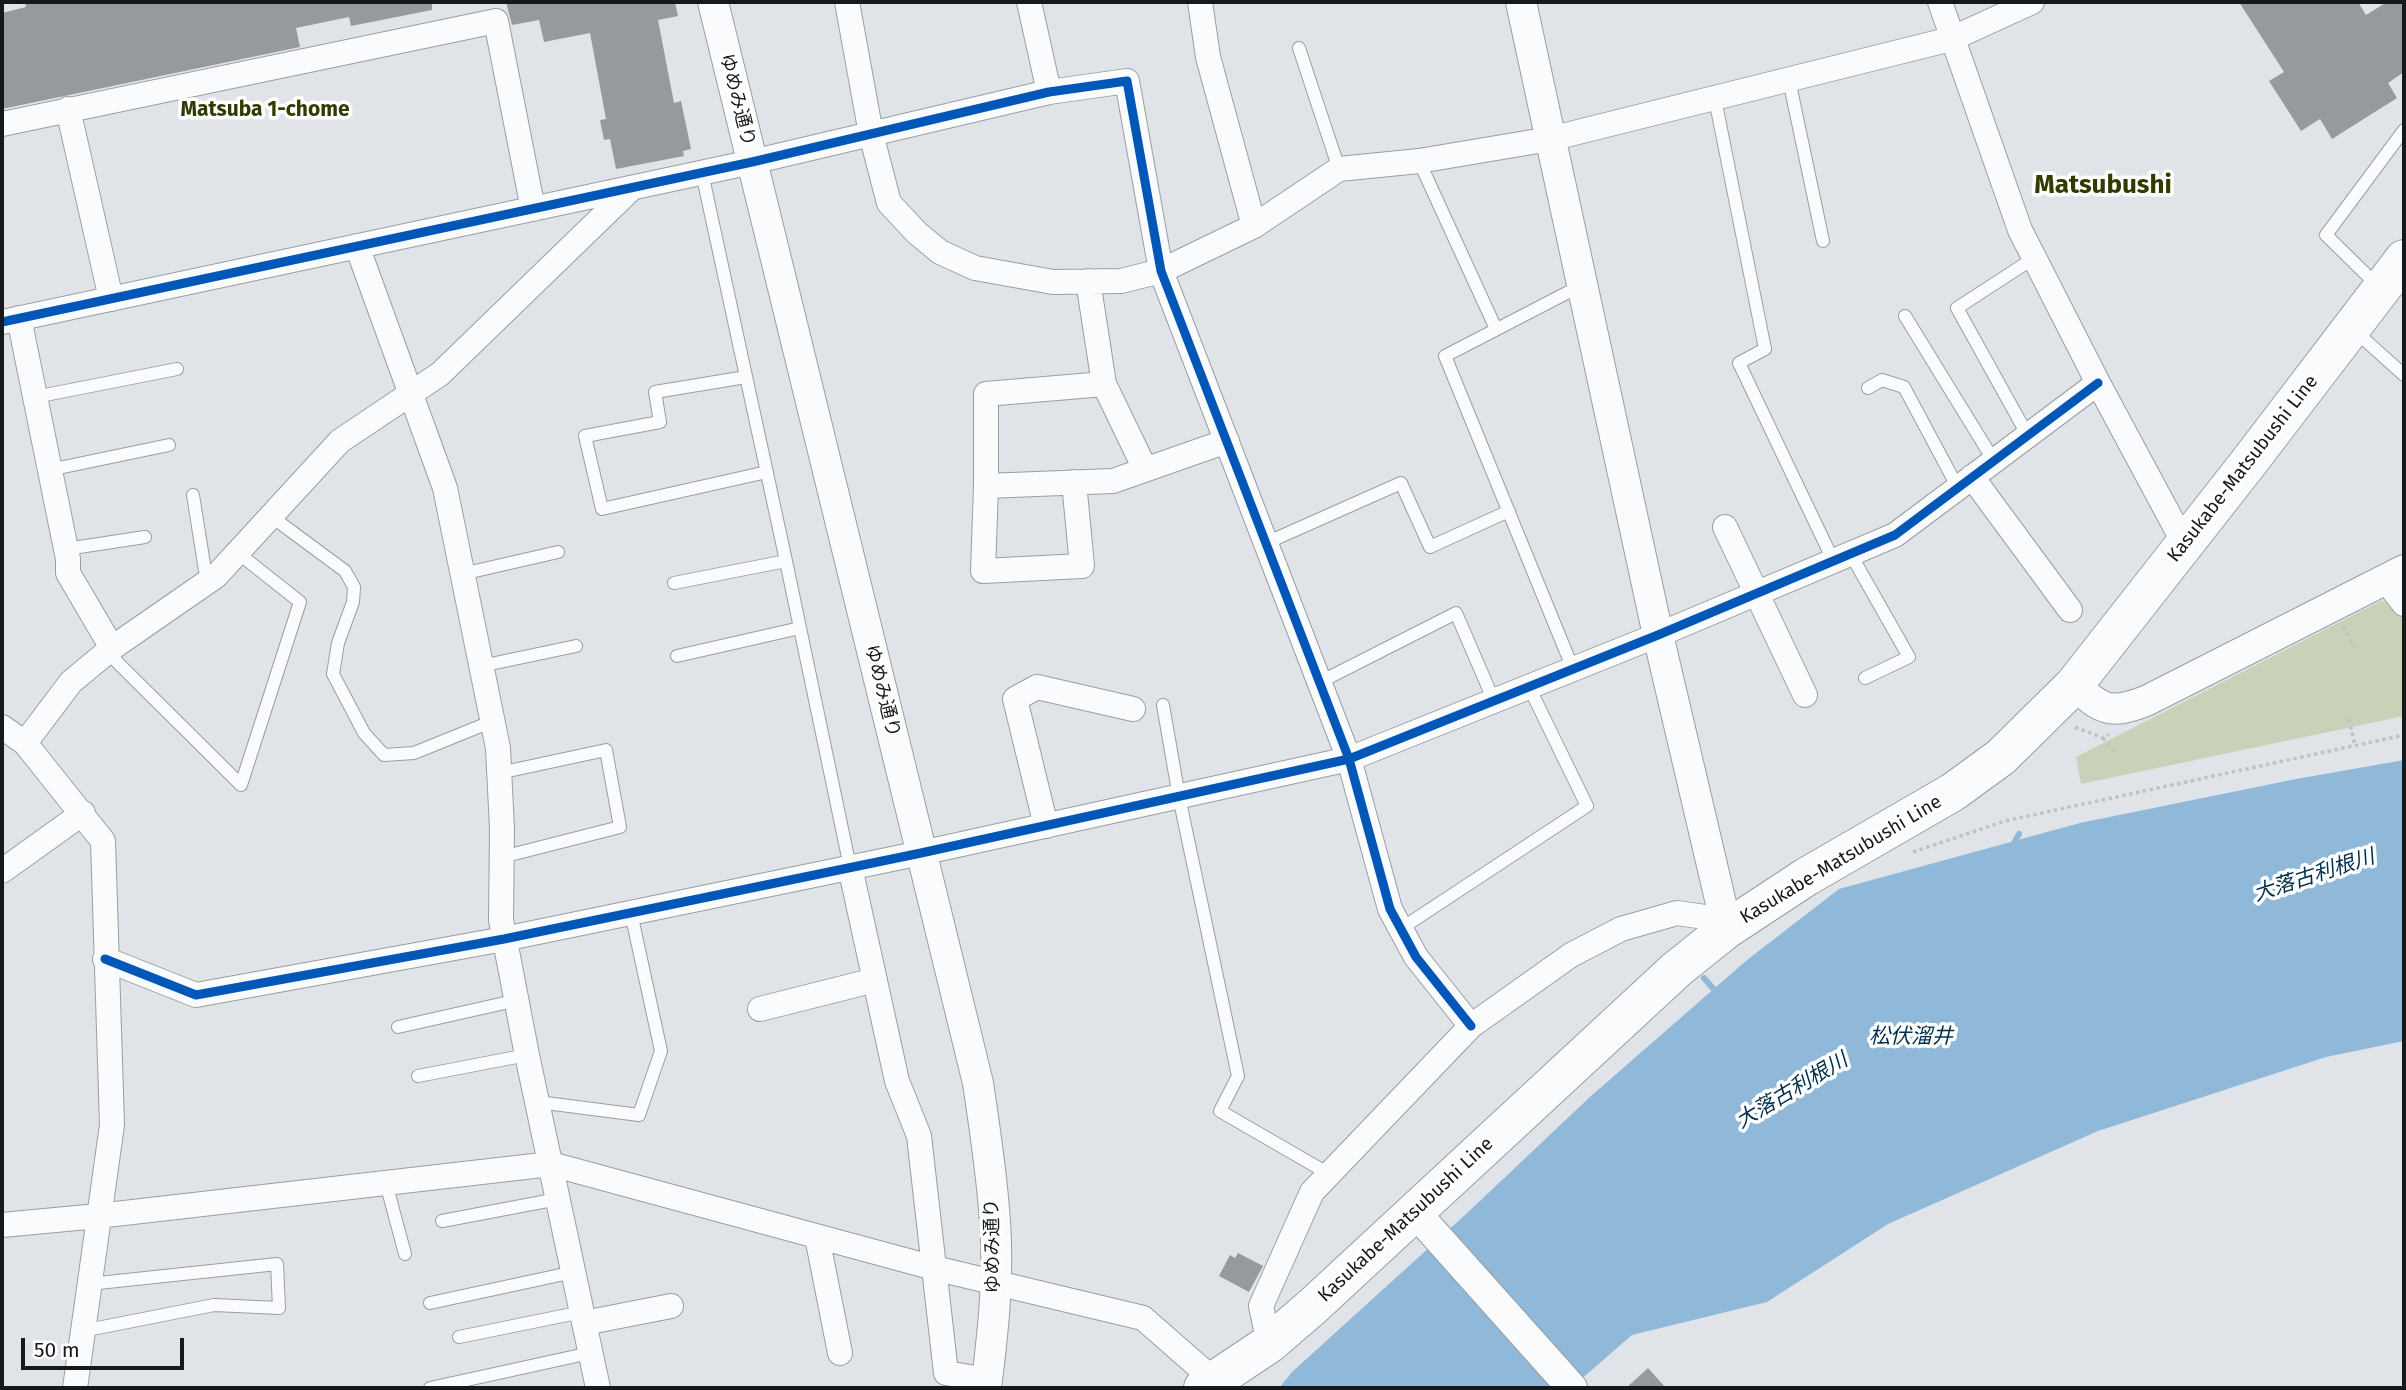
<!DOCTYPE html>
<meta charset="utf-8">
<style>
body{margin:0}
#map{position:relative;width:2406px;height:1390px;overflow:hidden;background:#e0e4e8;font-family:"Fira Sans",sans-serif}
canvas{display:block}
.frame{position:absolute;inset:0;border:4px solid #16191b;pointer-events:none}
.scale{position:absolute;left:21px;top:1338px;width:163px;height:32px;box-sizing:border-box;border:4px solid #16191b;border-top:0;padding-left:9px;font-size:21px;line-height:24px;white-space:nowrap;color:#16191b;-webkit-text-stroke:5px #fff;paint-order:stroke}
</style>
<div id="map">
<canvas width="2406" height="1390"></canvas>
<div class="frame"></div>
<div class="scale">50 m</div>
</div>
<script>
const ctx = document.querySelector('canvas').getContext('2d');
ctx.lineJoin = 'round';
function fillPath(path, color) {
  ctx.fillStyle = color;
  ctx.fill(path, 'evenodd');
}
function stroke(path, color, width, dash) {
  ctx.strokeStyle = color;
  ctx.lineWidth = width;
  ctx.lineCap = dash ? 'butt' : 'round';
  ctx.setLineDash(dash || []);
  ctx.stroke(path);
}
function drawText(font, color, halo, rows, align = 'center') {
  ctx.font = font + ' "Fira Sans","Noto Sans JP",sans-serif';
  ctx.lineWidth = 7;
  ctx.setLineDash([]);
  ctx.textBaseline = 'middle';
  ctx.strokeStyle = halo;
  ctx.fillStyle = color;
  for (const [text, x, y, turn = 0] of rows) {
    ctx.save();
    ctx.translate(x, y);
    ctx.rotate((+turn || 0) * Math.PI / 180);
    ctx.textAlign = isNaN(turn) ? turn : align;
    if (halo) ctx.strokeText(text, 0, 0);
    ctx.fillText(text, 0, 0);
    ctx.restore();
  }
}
fillPath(new Path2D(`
 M 2381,601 L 2393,603 L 2404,618 L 2404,716 L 2081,784 L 2076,757 Z`), '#c8d2b8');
fillPath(new Path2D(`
 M 2404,760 L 2404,1041 L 2326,1057 L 2098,1131 L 1888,1224 L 1767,1302 L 1632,1335 L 1571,1388 L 1279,1388 L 1292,1372 L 1465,1215 L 1591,1096 L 1747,960 L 1839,889 L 2080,823 L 2296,779 Z`), '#90b9d9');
stroke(new Path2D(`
 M 2012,847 L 2019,834
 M 1704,978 L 1717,993`), '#90b9d9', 6);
fillPath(new Path2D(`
 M 25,2 L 432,2 L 432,10 L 351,26 L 349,17 L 296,28 L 300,47 L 2,109 L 2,13 L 26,7 Z
 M 506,2 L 675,2 L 678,16 L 658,20 L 674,103 L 681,101 L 691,149 L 683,151 L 684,156 L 616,169 L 610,139 L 604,140 L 600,120 L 606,119 L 590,33 L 544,42 L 539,20 L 512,25 Z
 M 2239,2 L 2358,2 L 2366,15 L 2387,2 L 2404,2 L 2404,72 L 2388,83 L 2397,98 L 2332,139 L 2320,119 L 2301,131 L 2269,81 L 2284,72 Z
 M 1238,1253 L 1263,1266 L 1249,1292 L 1219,1276 L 1230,1255 L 1235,1258 Z
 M 1648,1368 L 1666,1388 L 1626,1388 Z`), '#979a9d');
const service = new Path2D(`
 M 1299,48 L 1339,169
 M 1789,80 L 1823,241
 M 1715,99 L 1765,349 L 1739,363 L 1833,560
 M 1419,161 L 1496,329
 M 702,173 L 786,561
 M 2379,287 L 2326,235 L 2404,130
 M 1905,316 L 1994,461
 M 2355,331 L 2404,375
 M 746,377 L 655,392 L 660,422 L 585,436 L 602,509 L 767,472
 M 1868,388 L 1882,380 L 1904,387 L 1958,488
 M 35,397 L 177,369
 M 2028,436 L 1957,308 L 2034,258
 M 49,470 L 169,445
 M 193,495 L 207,583
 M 272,517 L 345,571 L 354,587 L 353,602 L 338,643 L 333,674 L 364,733 L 384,755 L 414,753 L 493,721
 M 1266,543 L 1401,483 L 1430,547 L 1509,511
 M 66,549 L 145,537
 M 1850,553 L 1909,657 L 1865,678
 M 462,574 L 558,552
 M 674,583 L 786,561 L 850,867
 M 112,648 L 116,661 L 241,785 L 300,602 L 238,553
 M 677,656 L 800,628
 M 481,666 L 576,646
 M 1573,669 L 1445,356 L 1582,285
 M 1320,682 L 1456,613 L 1494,701
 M 1163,705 L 1179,797 L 1238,1076 L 1220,1111 L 1329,1174
 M 499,773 L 606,750 L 620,827 L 502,857
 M 1402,928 L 1587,806 L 1529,687
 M 398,1027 L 518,1000
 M 418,1076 L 527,1055
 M 538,1102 L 639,1115 L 661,1051 L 631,913
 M 386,1183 L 405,1254
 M 442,1221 L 558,1199
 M 430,1303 L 574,1272
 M 82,1331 L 214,1305 L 279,1308 L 277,1264 L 89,1284
 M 459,1337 L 582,1312
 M 430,1388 L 590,1353`);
const minor = new Path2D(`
 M 847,2 L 871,134 L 889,203 L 917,233 L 940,252 L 975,268 L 1053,282 L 1121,281 L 1161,271 L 1254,226 L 1339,169 L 1419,161 L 1550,139 L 1951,39 L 2032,2
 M 1029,2 L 1049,92
 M 1200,2 L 1208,57 L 1254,226
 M 1940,2 L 2020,230 L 2098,383 L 2185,545
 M 68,109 L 111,299
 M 2,124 L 496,21 L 533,209
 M 357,246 L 445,488 L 498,748 L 502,829 L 501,920 L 527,1055 L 598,1388
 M 1088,281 L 1104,384 L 1145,469
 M 19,318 L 68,559 L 68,573 L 112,648
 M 2,322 L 752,162 L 1049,92 L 1127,81 L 1161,271 L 1349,759 L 1390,909 L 1416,957 L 1471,1026
 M 1972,477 L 2070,610
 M 1074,482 L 1082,566 L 983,571 L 986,486 L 986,394 L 1104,384
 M 986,486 L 1113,481 L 1227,441
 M 1725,527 L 1805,695
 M 2385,580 L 2404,604
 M 2,727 L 25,743 L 103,841 L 112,1125 L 75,1388
 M 25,743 L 71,682 L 112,648 L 216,576 L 340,441 L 440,374 L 632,188
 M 1046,826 L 1015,699 L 1037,687 L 1133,709
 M 850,867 L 897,1081 L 919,1136 L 946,1373 L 987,1380
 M 2,871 L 83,813
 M 105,959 L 196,995 L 504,939 L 921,853 L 1349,759 L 1658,635 L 1895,535 L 2098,383
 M 760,1009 L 875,980
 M 2,1225 L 98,1216 L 551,1164 L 934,1268 L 1143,1318 L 1215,1381
 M 817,1237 L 840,1353
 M 584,1323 L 671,1306
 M 1269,1344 L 1261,1306 L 1312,1192 L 1471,1026 L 1571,955 L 1621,929 L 1677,913 L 1705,917 L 1727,929`);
const tertiary = new Path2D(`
 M 713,2 L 978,1083 C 985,1129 992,1175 995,1222 C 999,1277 993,1333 986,1388
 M 1521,2 L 1658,635 L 1727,929
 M 2074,685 C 2103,710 2109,715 2146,701 L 2404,570
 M 1414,1211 L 1572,1388`);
const primary = new Path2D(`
 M 1203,1388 L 1269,1344 L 1312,1307 L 1677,969 L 1727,929 L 1806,877 L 1953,792 L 2001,757 L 2074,685 L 2249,462 L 2404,259`);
stroke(service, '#9b9ea0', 14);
stroke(minor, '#9b9ea0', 26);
stroke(tertiary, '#9b9ea0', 32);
stroke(primary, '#9b9ea0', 40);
stroke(new Path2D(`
 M 2343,627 L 2355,647
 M 2349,719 L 2355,746
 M 2075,727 L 2103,738 L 2109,734
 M 2103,738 L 2116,753
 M 1913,852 L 2005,821 L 2404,735`), '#c0c2c4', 3.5, [3.5, 3.5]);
stroke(service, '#fafbfc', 12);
stroke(minor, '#fafbfc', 24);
stroke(tertiary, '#fafbfc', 30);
stroke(primary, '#fafbfc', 38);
stroke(new Path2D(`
 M 2,322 L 752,162 L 1049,92 L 1127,81 L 1161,271 L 1349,759 L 1390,909 L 1416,957 L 1471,1026
 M 105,959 L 196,995 L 504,939 L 921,853 L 1349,759 L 1658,635 L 1895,535 L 2098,383`), '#0057b8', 9);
drawText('19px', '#16191b', '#fff', [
 ["ゆめみ通り",737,100,76],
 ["Kasukabe-Matsubushi Line",2243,469,-52],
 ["ゆめみ通り",882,691,76],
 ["Kasukabe-Matsubushi Line",1841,860,-31],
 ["Kasukabe-Matsubushi Line",1406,1220,-43],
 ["ゆめみ通り",993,1246,-91]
]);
drawText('bold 21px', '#303b00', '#fff', [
 ["Matsuba 1-chome",265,110]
]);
drawText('italic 21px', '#002e4b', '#fff', [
 ["大落古利根川",2314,876,-18],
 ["松伏溜井",1911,1037],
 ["大落古利根川",1792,1091,-31]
]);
drawText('bold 26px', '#303b00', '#fff', [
 ["Matsubushi",2103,186]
]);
</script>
